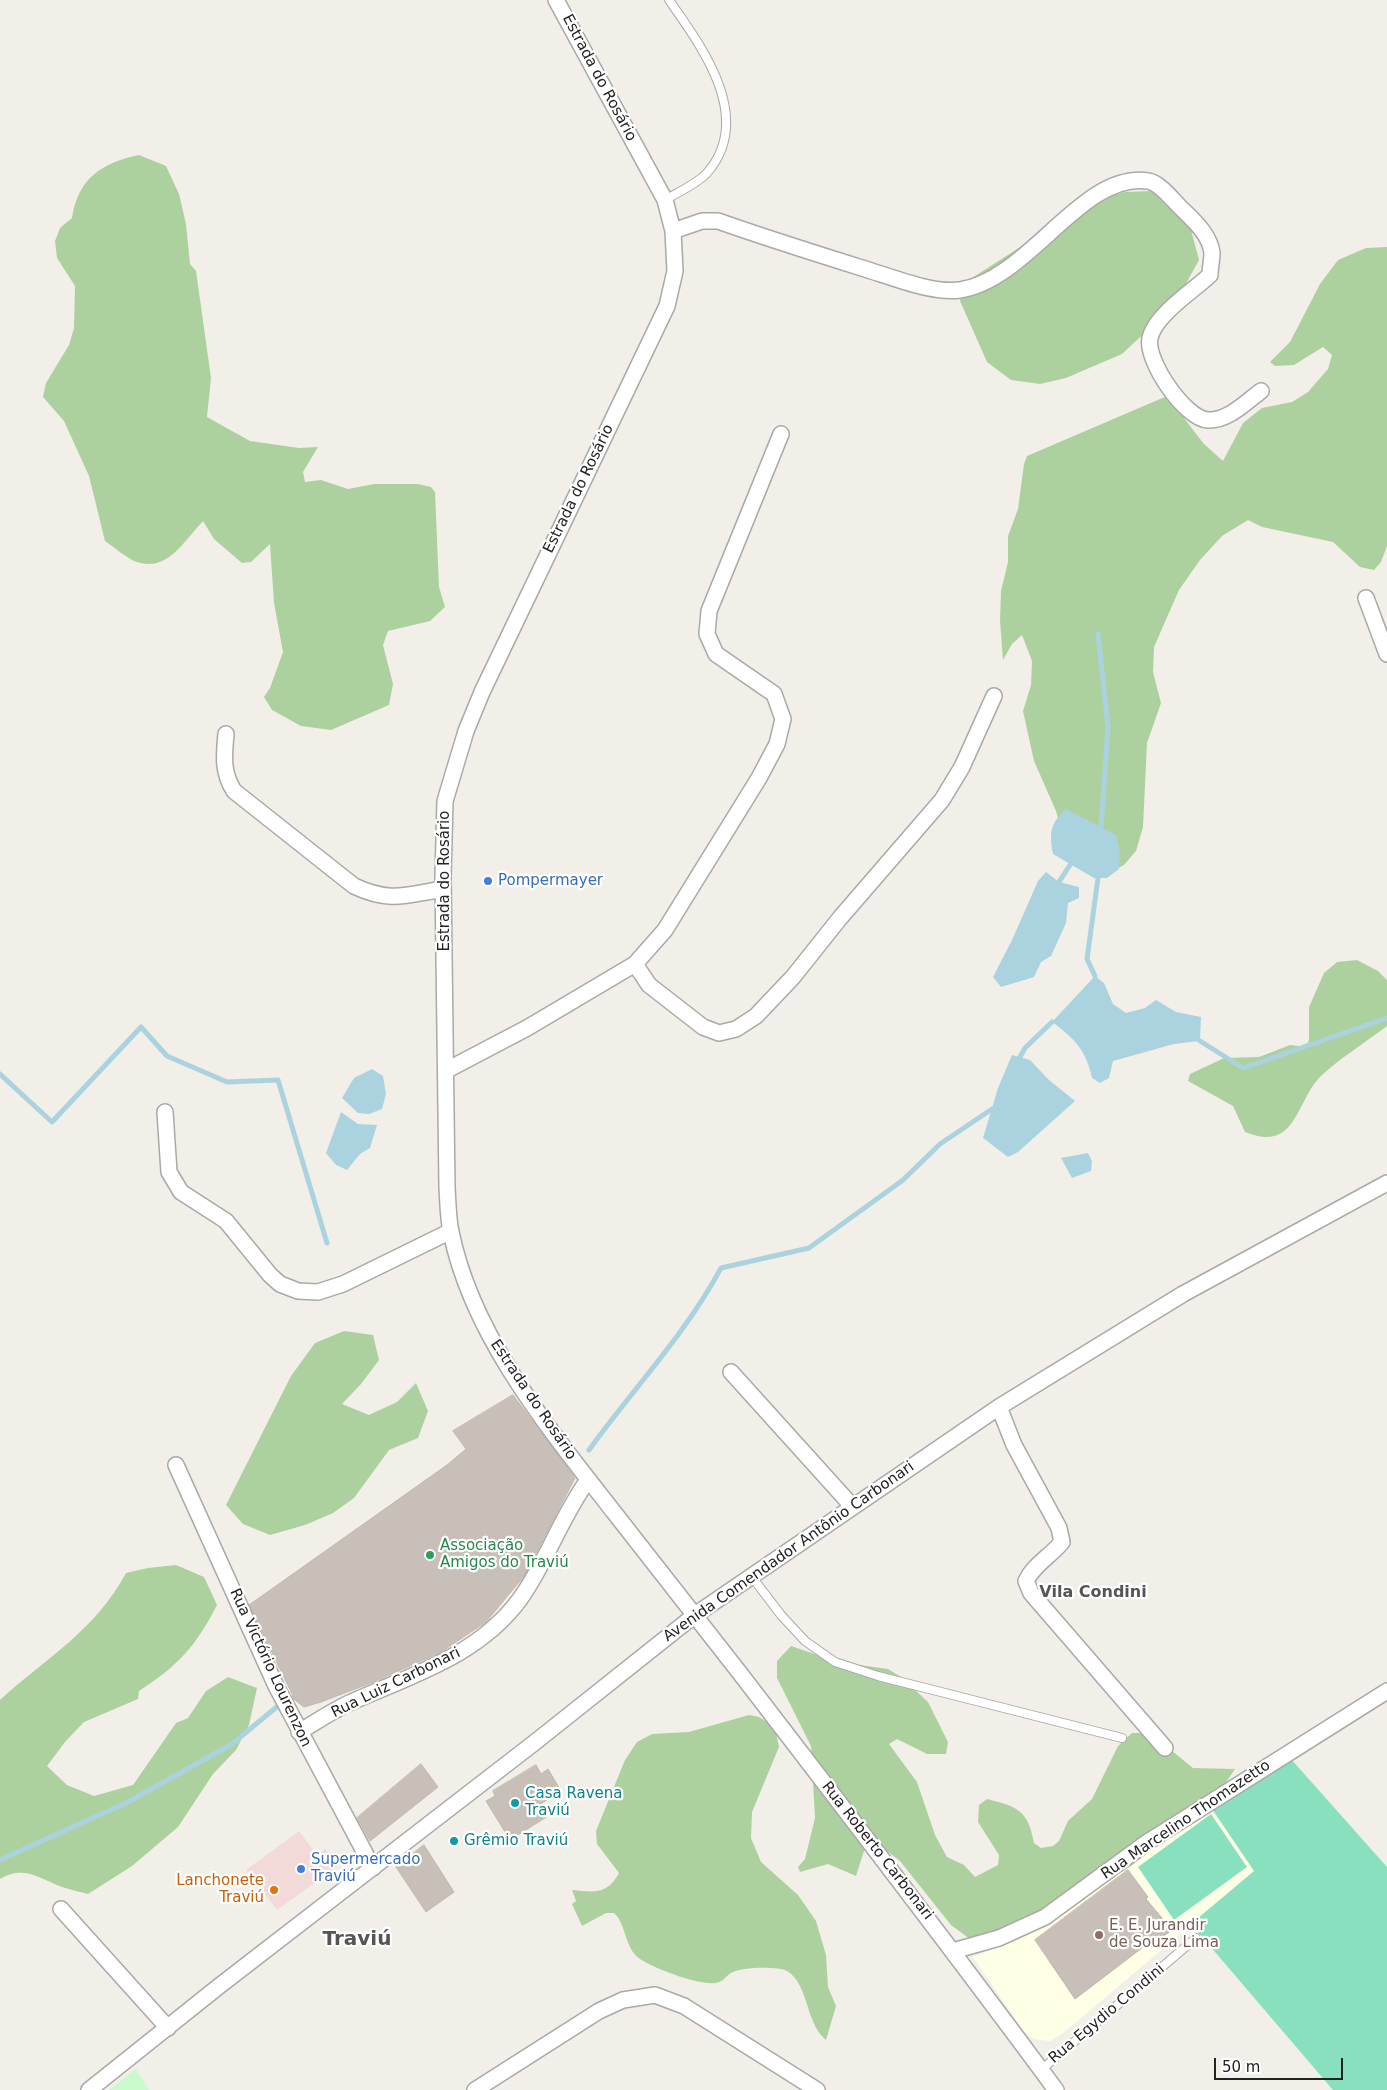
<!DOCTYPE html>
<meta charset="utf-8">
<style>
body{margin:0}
#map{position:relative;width:1387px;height:2090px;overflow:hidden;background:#f2efe9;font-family:"DejaVu Sans",sans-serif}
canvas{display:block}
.scale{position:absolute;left:1214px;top:2058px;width:129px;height:22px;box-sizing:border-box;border:2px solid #222;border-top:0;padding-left:6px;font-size:15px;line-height:18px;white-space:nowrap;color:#222;-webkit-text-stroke:4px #fff;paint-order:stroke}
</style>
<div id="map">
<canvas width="1387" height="2090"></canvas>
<div class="scale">50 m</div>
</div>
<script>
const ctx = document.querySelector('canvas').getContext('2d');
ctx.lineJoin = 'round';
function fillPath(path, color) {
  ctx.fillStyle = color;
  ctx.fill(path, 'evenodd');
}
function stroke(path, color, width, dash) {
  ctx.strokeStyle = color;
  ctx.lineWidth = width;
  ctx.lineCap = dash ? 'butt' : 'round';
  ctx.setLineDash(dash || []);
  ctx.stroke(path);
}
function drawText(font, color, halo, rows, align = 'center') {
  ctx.font = font + ' "DejaVu Sans",sans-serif';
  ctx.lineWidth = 4.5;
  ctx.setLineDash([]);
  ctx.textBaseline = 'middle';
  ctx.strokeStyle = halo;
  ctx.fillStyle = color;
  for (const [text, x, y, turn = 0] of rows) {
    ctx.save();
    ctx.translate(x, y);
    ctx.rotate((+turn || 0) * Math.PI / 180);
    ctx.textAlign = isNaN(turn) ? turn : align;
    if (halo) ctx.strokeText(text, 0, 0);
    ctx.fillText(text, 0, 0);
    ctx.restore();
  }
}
fillPath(new Path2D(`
 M 299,1831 L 317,1855 L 325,1848 L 337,1867 L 277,1910 L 246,1870 Z`), '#f2dad9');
fillPath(new Path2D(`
 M 1212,1809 L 1255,1871 L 1062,2034 L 1050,2041 L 1033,2039 L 1023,2030 L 973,1957 L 1000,1946 L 1049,1919 Z`), '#ffffe5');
fillPath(new Path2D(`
 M 139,155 L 166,166 L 179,194 L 186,224 L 190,264 L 196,271 L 211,378 L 207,417 L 250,441 L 299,448 L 318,447 L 303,472 L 305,482 L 321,480 L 348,489 L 374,484 L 418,484 L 431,487 L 435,492 L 439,587 L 445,607 L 430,621 L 388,631 L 383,645 L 393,684 L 389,705 L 331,730 L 301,726 L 272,710 L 264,697 L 270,688 L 283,652 L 274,603 L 270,544 L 251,562 L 242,563 L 214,539 L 203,521 C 183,542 167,574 134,561 C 124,556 114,547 105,541 L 89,476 L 64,421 L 43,397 L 46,383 L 69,345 L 74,328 L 75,286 L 57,258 L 55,241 L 60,228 L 72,218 C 78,178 102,163 139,155 Z
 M 1152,191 L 1191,230 L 1199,260 L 1183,289 L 1166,313 L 1122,354 L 1066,378 L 1040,384 L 1011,380 L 987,362 L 960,301 L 961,285 L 1095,199 L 1125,192 Z
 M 1387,247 L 1387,546 L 1381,562 L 1374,570 L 1360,567 L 1333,542 L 1262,527 L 1248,520 L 1222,536 L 1200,560 L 1179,590 L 1154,647 L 1153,672 L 1161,703 L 1147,743 L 1143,827 L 1136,851 L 1124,865 L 1109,873 L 1063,837 L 1056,811 L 1034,761 L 1023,711 L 1031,685 L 1032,661 L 1022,635 L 1012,644 L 1003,660 L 1000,621 L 1001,591 L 1008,562 L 1008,536 L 1018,509 L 1024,464 L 1027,456 L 1167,396 L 1204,444 L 1223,461 L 1243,423 L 1262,408 L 1292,402 L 1308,392 L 1328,369 L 1332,355 L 1323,347 L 1294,365 L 1275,366 L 1270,362 L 1290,342 L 1320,284 L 1338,260 L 1366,248 Z
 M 1357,960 L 1378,971 L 1387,980 L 1387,1026 C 1366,1042 1342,1057 1323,1074 C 1295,1099 1298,1154 1245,1132 L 1233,1106 L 1188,1081 L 1190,1074 L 1224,1058 L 1259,1057 L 1290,1045 L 1306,1047 L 1309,1040 L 1309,1007 L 1324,973 L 1337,962 Z
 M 344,1331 L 373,1335 L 379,1360 L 361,1384 L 342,1404 L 369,1415 L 397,1402 L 416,1383 L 428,1411 L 418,1438 L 389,1450 L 354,1498 L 333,1513 L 305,1525 L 270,1535 L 243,1524 L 226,1505 L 291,1376 L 315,1343 Z
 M 176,1565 L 204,1577 L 217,1605 C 196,1646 178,1666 139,1691 L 138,1699 L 84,1722 L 65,1742 L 47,1766 L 67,1785 L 94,1796 L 133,1785 L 176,1723 L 188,1718 L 206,1691 L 228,1677 L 257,1688 L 249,1725 L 236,1750 L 213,1774 L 178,1827 L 132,1866 L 88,1894 C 78,1891 66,1889 57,1885 C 35,1876 23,1866 0,1879 L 0,1700 C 47,1657 95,1631 126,1573 L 148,1568 Z
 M 791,1646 L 838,1662 L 888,1669 L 901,1677 L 928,1702 L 948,1742 L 946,1754 L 927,1754 L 897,1739 L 889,1744 L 917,1782 L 935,1835 L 947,1857 L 964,1865 L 975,1877 L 998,1865 L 999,1855 L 978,1822 L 979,1805 L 987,1799 C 1018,1807 1028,1810 1034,1843 L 1041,1848 L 1053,1846 L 1059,1841 L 1068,1821 L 1092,1799 L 1118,1746 L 1132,1733 L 1150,1733 L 1193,1768 L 1235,1769 L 1214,1800 L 1131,1866 L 1022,1935 L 970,1939 L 951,1925 L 900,1861 L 874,1841 L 866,1845 L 856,1876 L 828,1864 L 800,1872 L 798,1867 L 805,1859 L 815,1818 L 811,1746 L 777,1678 L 777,1661 Z
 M 749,1715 L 759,1717 L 775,1727 L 779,1747 L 752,1812 L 751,1838 L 761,1862 L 798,1895 L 816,1921 L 826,1955 L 828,1987 L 836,2006 L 826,2040 C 805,2023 809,1984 787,1971 C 778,1966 741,1967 731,1973 C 726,1976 722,1983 715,1983 C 698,1985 655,1969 640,1959 C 624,1948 627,1925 614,1913 L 606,1913 L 582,1926 L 572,1904 L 576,1901 L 572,1890 C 594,1892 607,1895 619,1873 L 597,1844 L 596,1831 L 625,1760 L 637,1742 L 652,1734 L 689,1732 Z`), '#add19e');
fillPath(new Path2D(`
 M 136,2069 L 149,2090 L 109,2090 Z`), '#c8facc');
fillPath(new Path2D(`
 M 1291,1759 L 1387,1867 L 1387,2090 L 1333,2090 L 1191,1924 L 1254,1871 L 1212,1809 Z
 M 1211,1814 L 1247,1867 L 1174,1920 L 1138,1867 Z`), '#88e0be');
fillPath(new Path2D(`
 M 1066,809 L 1116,835 L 1120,853 L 1119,869 L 1107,878 L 1094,878 L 1053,854 C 1049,832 1050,824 1066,809 Z
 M 1046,872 L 1059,882 L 1079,887 L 1079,898 L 1068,903 L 1066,923 L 1051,956 L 1041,962 L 1034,977 L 1001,987 L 993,977 L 1012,940 L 1038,881 Z
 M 1095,976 L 1104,983 L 1113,1004 L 1126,1013 L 1145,1008 L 1156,1000 L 1176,1012 L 1201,1017 L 1200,1041 L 1174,1044 L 1113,1061 L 1109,1078 L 1100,1083 L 1092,1078 C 1086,1050 1075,1039 1052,1022 Z
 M 1012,1055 L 1030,1060 L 1049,1080 L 1075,1101 L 1018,1152 L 1008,1157 L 983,1138 L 998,1088 Z
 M 372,1069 L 383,1076 L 386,1094 L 382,1109 L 369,1114 L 358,1113 L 342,1098 L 354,1078 Z
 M 341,1112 L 358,1124 L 377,1125 L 370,1148 L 360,1154 L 347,1170 L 336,1165 L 326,1153 Z
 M 1088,1153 L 1092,1161 L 1091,1171 L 1072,1178 L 1061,1158 Z`), '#aad3df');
stroke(new Path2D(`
 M 1098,634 L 1108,727 L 1101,828
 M 1059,882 L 1070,865
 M 1095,976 L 1087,959 L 1098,878
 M 1200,1041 L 1243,1068 L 1387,1018
 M 1020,1057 L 1025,1048 L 1052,1022
 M 0,1074 L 52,1122 L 141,1027 L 167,1056 L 227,1082 L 278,1080 L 327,1243
 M 589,1450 C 633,1389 685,1335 721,1268 L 809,1248 L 903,1180 L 940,1144 L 992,1109
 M 0,1860 L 128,1802 L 232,1744 L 285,1700 L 300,1696`), '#aad3df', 5);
const building = new Path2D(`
 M 513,1395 L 575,1478 L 524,1576 L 486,1622 L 441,1652 L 376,1681 L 321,1702 L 304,1707 L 295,1700 L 249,1605 L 447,1465 L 466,1449 L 453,1431 Z
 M 421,1764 L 438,1787 L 370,1841 L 357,1818 Z
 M 536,1765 L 541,1774 L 548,1769 L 561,1791 L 540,1804 L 548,1816 L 510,1840 L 486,1801 L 495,1796 L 493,1791 Z
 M 424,1845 L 454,1892 L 426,1912 L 396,1867 Z
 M 1128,1870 L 1148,1897 L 1146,1899 L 1172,1930 L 1157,1941 L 1155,1938 L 1075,1999 L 1035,1940 Z`);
fillPath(building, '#c7bfb8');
stroke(building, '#c4b6ab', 1);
const lane = new Path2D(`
 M 665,200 C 678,192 697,184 707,173 C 755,118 702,47 669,0
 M 752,1577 L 781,1615 L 805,1641 L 835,1662 L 878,1676 L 1122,1738
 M 1041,2070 L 1196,1938`);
const street = new Path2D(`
 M 556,0 L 665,200 L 673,231 L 675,271 L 667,306 L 482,692 L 466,731 L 445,801 L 443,877 L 447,1188 C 448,1202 448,1218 451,1232 C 472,1336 549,1429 613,1511 C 655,1564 697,1618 739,1672 C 846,1811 952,1949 1056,2090
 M 673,231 L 702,221 L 718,221 C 766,238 814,253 862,268 C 889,276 932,294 960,290 C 1030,279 1082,171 1148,181 C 1160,183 1172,199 1180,207 C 1192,219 1210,234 1212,253 C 1212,260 1210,268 1210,275 C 1193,291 1155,315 1150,338 C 1145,360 1185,419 1208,420 C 1228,421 1246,402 1261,391
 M 1366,598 L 1387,654
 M 226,734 C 224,756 222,772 234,791 L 354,886 C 390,903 406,895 443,889
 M 635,964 L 649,985 L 703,1027 L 719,1033 L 736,1029 L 756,1016 L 793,977 L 840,918 L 942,800 L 962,767 L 994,696
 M 447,1070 L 527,1028 L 635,964 L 665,930 L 759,778 L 777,744 L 783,719 L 774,694 L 716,654 L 707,634 L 709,611 L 781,434
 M 165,1112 L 169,1172 L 181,1192 L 226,1221 L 270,1275 L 280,1284 L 298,1291 L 318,1292 L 343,1284 L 451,1231
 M 731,1372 L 852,1506
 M 999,1407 L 1014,1445 L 1059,1528 L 1062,1542 C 1051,1556 1034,1564 1026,1581 L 1031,1593 L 1165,1748
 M 176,1465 L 276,1686 L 373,1868
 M 299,1732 C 318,1721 336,1708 356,1700 C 415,1674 480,1654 520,1599 C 546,1563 561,1517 588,1480
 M 61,1909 L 168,2028
 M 953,1951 L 999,1938 L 1045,1917 L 1146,1843 L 1387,1691
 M 89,2090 L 218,1987 L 534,1743 L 695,1615 L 999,1407 L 1183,1294 L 1387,1183
 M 475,2090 L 599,2011 L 623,2000 L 655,1995 L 684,2006 L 817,2090`);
stroke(lane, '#a9a9a9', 10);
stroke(street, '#a9a9a9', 18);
stroke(lane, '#fff', 8);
stroke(street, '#fff', 15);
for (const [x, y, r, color] of [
 [488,881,5,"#3f7fe0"],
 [430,1555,5,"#2e9e5b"],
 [515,1803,5,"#0f9aa8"],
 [454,1841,5,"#0f9aa8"],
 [301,1869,5,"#3f7fe0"],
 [274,1890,5,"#e8710a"],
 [1099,1935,5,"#8d6e63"]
]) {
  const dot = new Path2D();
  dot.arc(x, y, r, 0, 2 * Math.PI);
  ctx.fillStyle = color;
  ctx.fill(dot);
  stroke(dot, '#fff', 2);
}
drawText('15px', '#222', '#fff', [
 ["Estrada do Rosário",599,78,62],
 ["Estrada do Rosário",579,489,-64],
 ["Estrada do Rosário",445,881,-90],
 ["Estrada do Rosário",533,1400,56],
 ["Avenida Comendador Antônio Carbonari",789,1552,-35],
 ["Rua Victório Lourenzon",270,1668,65],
 ["Rua Luiz Carbonari",396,1683,-26],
 ["Rua Marcelino Thomazetto",1186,1820,-34],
 ["Rua Roberto Carbonari",877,1851,52],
 ["Rua Egydio Condini",1107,2014,-40]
]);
drawText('15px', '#366cbe', '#fff', [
 ["Pompermayer",498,881],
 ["Supermercado",311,1860],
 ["Traviú",311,1877]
], 'left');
drawText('15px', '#27864d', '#fff', [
 ["Associação",440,1546],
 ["Amigos do Traviú",440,1563]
], 'left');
drawText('15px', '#0d838f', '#fff', [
 ["Casa Ravena",525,1794],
 ["Traviú",525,1811],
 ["Grêmio Traviú",464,1841]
], 'left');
drawText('15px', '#c56008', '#fff', [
 ["Lanchonete",264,1881],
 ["Traviú",264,1898]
], 'right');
drawText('15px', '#785e54', '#fff', [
 ["E. E. Jurandir",1109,1926],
 ["de Souza Lima",1109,1943]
], 'left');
drawText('bold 16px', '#555', '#fff', [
 ["Vila Condini",1093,1593]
]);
drawText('bold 20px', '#555', '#fff', [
 ["Traviú",357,1940]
]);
</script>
